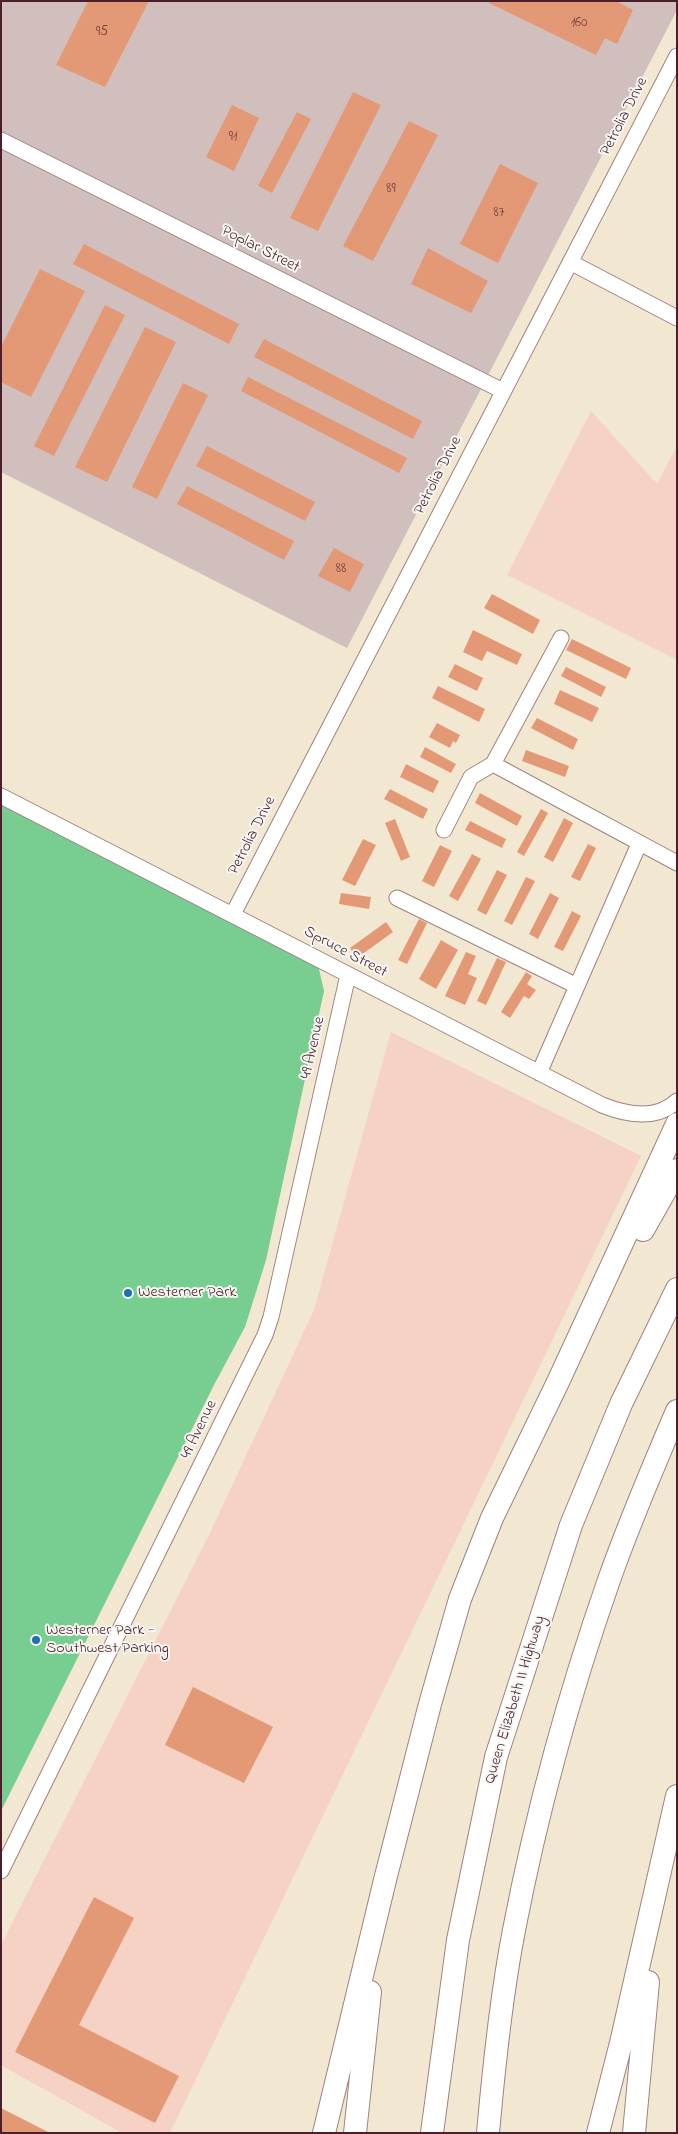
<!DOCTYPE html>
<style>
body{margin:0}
#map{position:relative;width:678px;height:2134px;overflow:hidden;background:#f2e7d1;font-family:"Indie Flower",sans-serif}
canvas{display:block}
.frame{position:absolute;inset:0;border:2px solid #4a1f2b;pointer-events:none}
</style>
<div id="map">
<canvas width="678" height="2134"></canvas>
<div class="frame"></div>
</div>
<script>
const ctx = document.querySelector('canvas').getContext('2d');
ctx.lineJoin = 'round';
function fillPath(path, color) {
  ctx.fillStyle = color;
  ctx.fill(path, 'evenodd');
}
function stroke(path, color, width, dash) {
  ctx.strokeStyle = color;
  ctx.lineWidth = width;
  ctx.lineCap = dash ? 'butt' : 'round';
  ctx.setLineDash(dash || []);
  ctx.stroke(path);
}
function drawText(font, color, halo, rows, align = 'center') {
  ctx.font = font + ' "Indie Flower",sans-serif';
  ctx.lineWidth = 4;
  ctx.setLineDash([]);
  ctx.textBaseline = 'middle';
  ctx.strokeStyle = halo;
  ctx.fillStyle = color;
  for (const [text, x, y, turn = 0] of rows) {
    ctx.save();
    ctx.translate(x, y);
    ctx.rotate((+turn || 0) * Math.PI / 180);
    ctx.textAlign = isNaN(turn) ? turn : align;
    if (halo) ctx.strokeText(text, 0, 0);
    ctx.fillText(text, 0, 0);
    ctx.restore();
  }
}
fillPath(new Path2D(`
 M 591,411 L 657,484 L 677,446 L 677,660 L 507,575 Z
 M 391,1032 L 641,1156 L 170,2133 L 122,2133 L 1,2065 L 1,1945 L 209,1535 L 314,1310 Z`), '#f5d2c3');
fillPath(new Path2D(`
 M 1,1 L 677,1 L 677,10 L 347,648 L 1,472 Z`), '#d1bfbd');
fillPath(new Path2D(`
 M 1,805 L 318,965 L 324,991 L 266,1260 L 245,1327 L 215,1383 L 1,1811 Z`), '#78cd91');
fillPath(new Path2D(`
 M 88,1 L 149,1 L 105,87 L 56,65 Z
 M 490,1 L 616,1 L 633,10 L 617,44 L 605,38 L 596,55 L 489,3 Z
 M 353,92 L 381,105 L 318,231 L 290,218 Z
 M 232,105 L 259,118 L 234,171 L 206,157 Z
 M 297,112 L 311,119 L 272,193 L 258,186 Z
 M 409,121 L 438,135 L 373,261 L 343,246 Z
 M 500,164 L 538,183 L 498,263 L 460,244 Z
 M 84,244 L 239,324 L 229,344 L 73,264 Z
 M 428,248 L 488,281 L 471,313 L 411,284 Z
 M 40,269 L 85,291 L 31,397 L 1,382 L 1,347 Z
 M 105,305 L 125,315 L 54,456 L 34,446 Z
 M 145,327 L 176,342 L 107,482 L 75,467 Z
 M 264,339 L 422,421 L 413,439 L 254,357 Z
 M 248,377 L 407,458 L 399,473 L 241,391 Z
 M 183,383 L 208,395 L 157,499 L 132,487 Z
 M 207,446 L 315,502 L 305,521 L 196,466 Z
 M 187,486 L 294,541 L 284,560 L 177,504 Z
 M 334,548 L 364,564 L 350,592 L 318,576 Z
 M 492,594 L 540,620 L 533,634 L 484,608 Z
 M 473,630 L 522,654 L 517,665 L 487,651 L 482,661 L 463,652 Z
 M 572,639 L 631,668 L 626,679 L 566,650 Z
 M 455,664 L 483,678 L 477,691 L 448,677 Z
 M 566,667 L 606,687 L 601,697 L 561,676 Z
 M 438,686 L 485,709 L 479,722 L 432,698 Z
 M 560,690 L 599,708 L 592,722 L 554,704 Z
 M 537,718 L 578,739 L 573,750 L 531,728 Z
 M 437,723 L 460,735 L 456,743 L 453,741 L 450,748 L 429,737 Z
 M 425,747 L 456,764 L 451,773 L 420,757 Z
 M 526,750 L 569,766 L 565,777 L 522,761 Z
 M 406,764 L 439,781 L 433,793 L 400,777 Z
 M 390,789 L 428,809 L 423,819 L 384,799 Z
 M 480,793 L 522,816 L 517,826 L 475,803 Z
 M 541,809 L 548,813 L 524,856 L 517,852 Z
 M 564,818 L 573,823 L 553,862 L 544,857 Z
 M 395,819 L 410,857 L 401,861 L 385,823 Z
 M 470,821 L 506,839 L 502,848 L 465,830 Z
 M 363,839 L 376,845 L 355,886 L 342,880 Z
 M 588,844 L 596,848 L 580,881 L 571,877 Z
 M 440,845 L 452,851 L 434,887 L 422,881 Z
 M 472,854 L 481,859 L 458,901 L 449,896 Z
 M 497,870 L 507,875 L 486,915 L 477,910 Z
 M 526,877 L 535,881 L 512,925 L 504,921 Z
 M 341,893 L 371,897 L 369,909 L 339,904 Z
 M 550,893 L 559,898 L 538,939 L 529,934 Z
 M 572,911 L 581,916 L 563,951 L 554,947 Z
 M 419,919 L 427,923 L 407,964 L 398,960 Z
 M 386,922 L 393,932 L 357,958 L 350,948 Z
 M 441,940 L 458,950 L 436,989 L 419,979 Z
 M 466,952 L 476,956 L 468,974 L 477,978 L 465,1005 L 445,996 Z
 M 497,958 L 506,962 L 486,1005 L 477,1001 Z
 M 526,972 L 532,976 L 527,984 L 536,990 L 529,999 L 524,996 L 510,1018 L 501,1012 Z
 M 193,1687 L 273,1727 L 244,1783 L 165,1745 Z
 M 94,1897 L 134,1918 L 79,2025 L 179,2076 L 155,2123 L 15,2052 Z
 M 1,2108 L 50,2133 L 1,2133 Z`), '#e49976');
const minor = new Path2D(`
 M 1,140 L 503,391
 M 570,262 L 677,318
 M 493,764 L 677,863
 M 1,796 L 602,1105 C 627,1115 656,1121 677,1101
 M 444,830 L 471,777 L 493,764 L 561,638
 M 397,898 L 577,986
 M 233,914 L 677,56
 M 539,1073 L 639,844
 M 1,1871 L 265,1335 L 271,1317 L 348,975`);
const highway = new Path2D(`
 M 643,1230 L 677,1170
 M 324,2133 L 385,1880 L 430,1704 L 460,1599 L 492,1518 L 558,1382 L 677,1124
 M 355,2133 L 370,1992
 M 432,2133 L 458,1940 L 496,1757 L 571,1525 L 621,1404 L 677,1289
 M 488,2133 C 494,2065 501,1997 514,1930 C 537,1811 569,1694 609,1580 C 629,1523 653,1467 677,1411
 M 598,2133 L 621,2043 L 677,1796
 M 634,2133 L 648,1982`);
stroke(minor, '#9e837e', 17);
stroke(highway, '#9e837e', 24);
stroke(minor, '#fff', 15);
stroke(highway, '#fff', 22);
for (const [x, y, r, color] of [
 [128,1293,5,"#1f6fb2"],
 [36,1640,5,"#1f6fb2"]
]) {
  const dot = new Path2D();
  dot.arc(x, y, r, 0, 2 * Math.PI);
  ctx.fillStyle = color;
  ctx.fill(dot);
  stroke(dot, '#f6f6f2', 2);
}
drawText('14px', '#703e3e', null, [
 ["160",579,24],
 ["95",102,33],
 ["91",233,138],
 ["89",391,190],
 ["87",499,214],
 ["88",341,570]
]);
drawText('16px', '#4a1f2b', '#f6f6f2', [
 ["Petrolia Drive",625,117,-63],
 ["Poplar Street",260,250,27],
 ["Petrolia Drive",439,476,-63],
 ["Petrolia Drive",253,836,-63],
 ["Spruce Street",345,953,28],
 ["49 Avenue",314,1048,-77],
 ["49 Avenue",200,1430,-64],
 ["Queen Elizabeth II Highway",516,1700,-73]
]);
drawText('16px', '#4a1f2b', '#f6f6f2', [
 ["Westerner Park",138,1293],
 ["Westerner Park -",46,1631],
 ["Southwest Parking",46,1649]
], 'left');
</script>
